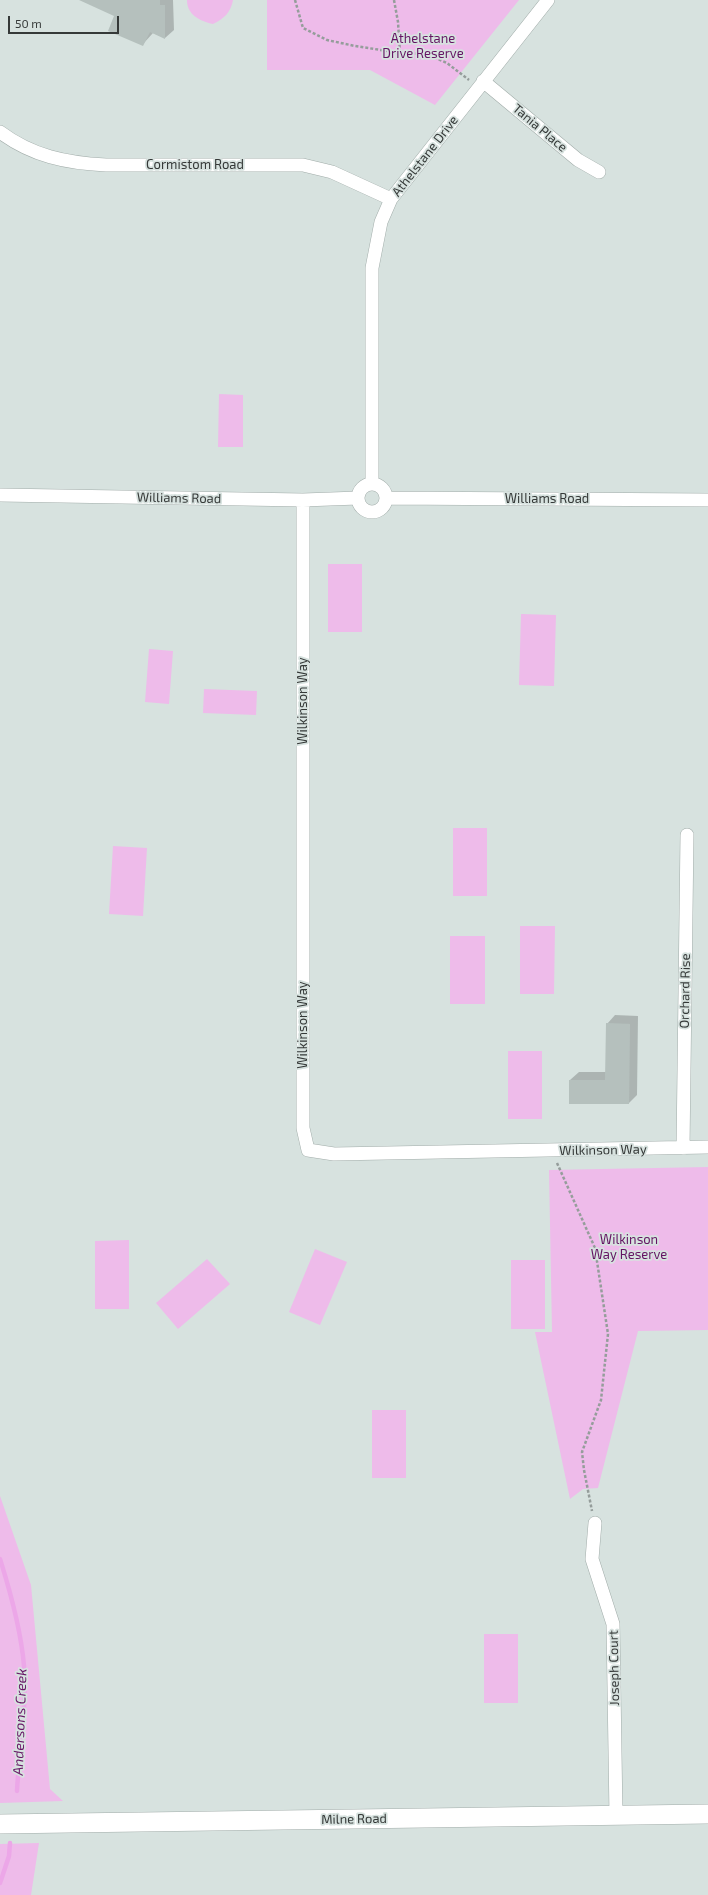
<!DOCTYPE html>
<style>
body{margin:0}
#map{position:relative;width:708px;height:1895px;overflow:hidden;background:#d7e2df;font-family:"Exo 2",sans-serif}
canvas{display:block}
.scale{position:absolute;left:8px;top:16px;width:111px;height:18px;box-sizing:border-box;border:2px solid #353938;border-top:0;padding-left:5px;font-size:12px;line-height:14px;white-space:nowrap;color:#353938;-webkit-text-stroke:3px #d7e2df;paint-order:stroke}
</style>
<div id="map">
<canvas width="708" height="1895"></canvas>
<div class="scale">50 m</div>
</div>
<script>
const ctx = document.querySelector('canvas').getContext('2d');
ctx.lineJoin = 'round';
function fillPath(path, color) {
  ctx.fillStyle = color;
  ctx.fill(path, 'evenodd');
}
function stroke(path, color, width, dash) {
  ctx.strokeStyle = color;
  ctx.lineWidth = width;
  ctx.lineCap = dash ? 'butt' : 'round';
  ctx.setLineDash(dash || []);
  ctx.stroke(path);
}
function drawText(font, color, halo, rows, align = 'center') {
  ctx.font = font + ' "Exo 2",sans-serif';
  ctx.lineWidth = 3.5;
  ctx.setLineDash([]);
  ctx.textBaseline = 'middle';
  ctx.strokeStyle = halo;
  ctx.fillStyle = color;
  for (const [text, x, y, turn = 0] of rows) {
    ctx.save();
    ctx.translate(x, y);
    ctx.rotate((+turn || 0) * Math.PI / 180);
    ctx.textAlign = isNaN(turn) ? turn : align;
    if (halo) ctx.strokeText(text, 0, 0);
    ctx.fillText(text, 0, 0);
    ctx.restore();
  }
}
fillPath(new Path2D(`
 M 187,0 L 233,0 C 231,12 224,19 213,24 C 200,21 187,15 187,0 Z
 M 267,0 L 519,0 L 435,105 L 370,70 L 267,70 Z
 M 219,394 L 243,395 L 243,447 L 218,447 Z
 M 328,564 L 362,564 L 362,632 L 328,632 Z
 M 521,614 L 556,615 L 554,686 L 519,685 Z
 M 149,649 L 173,651 L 169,704 L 145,702 Z
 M 204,689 L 257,691 L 256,715 L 203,713 Z
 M 453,828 L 487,828 L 487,896 L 453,896 Z
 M 113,846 L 147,848 L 143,916 L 109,914 Z
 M 520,926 L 555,926 L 554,994 L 520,994 Z
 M 450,936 L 485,936 L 485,1004 L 450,1004 Z
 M 508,1051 L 542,1051 L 542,1119 L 508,1119 Z
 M 708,1167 L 708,1330 L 638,1331 L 598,1488 L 583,1489 L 570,1499 L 535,1332 L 552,1332 L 549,1170 Z
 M 129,1240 L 129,1309 L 95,1309 L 95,1241 Z
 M 315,1249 L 347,1262 L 320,1325 L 289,1312 Z
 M 207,1259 L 230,1284 L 178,1329 L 156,1303 Z
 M 511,1260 L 545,1260 L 545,1329 L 511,1329 Z
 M 372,1410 L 406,1410 L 406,1478 L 372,1478 Z
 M 0,1496 L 31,1585 L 50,1789 L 63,1801 L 0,1803 Z
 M 484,1634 L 518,1634 L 518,1703 L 484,1703 Z
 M 39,1843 L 31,1895 L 0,1895 L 0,1844 Z`), '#eebbea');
fillPath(new Path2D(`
 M 94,0 L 173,0 L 174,30 L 165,38 L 153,33 L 143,44 L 116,16 Z
 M 615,1015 L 638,1016 L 637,1095 L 629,1103 L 570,1080 L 579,1072 L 606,1072 L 607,1024 Z`), '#0003');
stroke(new Path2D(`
 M 0,1559 C 11,1594 21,1630 24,1666 C 27,1707 19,1750 17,1791
 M 0,1883 L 9,1856 L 10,1843`), '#eca7e8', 4.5);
fillPath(new Path2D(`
 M 79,0 L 160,0 L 160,5 L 165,5 L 165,39 L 150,32 L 143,46 L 108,31 L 114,16 Z
 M 606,1023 L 630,1024 L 629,1104 L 569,1104 L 569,1080 L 605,1080 Z`), '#b5c0bd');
const street = new Path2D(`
 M 483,81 L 578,160 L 599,172
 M 0,132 C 32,156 66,163 106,165 L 303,165 L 332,172 L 391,199
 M 372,484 L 372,268 L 381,222 L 391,199 L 548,0
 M358 498a14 14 0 1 1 28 0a14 14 0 1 1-28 0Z
 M 0,495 L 303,500 L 358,498
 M 386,498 L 708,500
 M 303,500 L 303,1128 L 308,1150 L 334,1154 L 708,1147
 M 683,1148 L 687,835
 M 595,1523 L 592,1559 L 613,1624 L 616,1816`);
const secondary = new Path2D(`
 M 0,1824 L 708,1814`);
stroke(street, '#a1aca9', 14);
stroke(secondary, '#a1aca9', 20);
stroke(new Path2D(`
 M 295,0 L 303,28 L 327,40 L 355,46 L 400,53 L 427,54 L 447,63 L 469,80
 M 394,0 L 398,22 L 400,53
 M 557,1163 L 595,1248 L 608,1334 L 601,1400 L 582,1452 L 584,1470 L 592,1511`), '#959d9b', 2.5, [3, 2]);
stroke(street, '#fff', 13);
stroke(secondary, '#fff', 19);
drawText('13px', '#641363', '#d7e2df', [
 ["Athelstane",423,39],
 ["Drive Reserve",423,54],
 ["Wilkinson",629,1240],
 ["Way Reserve",629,1255]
]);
drawText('13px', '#353938', '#d7e2df', [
 ["Tania Place",540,128,40],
 ["Athelstane Drive",425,156,-52],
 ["Cormistom Road",195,165],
 ["Williams Road",179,498,1],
 ["Williams Road",547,499],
 ["Wilkinson Way",303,701,-90],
 ["Orchard Rise",685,991,-89],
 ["Wilkinson Way",303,1025,-90],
 ["Wilkinson Way",603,1150,-1],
 ["Joseph Court",614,1668,-91],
 ["Milne Road",354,1819,-1]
]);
drawText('italic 14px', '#681867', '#d7e2df', [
 ["Andersons Creek",20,1722,-88]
]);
</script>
